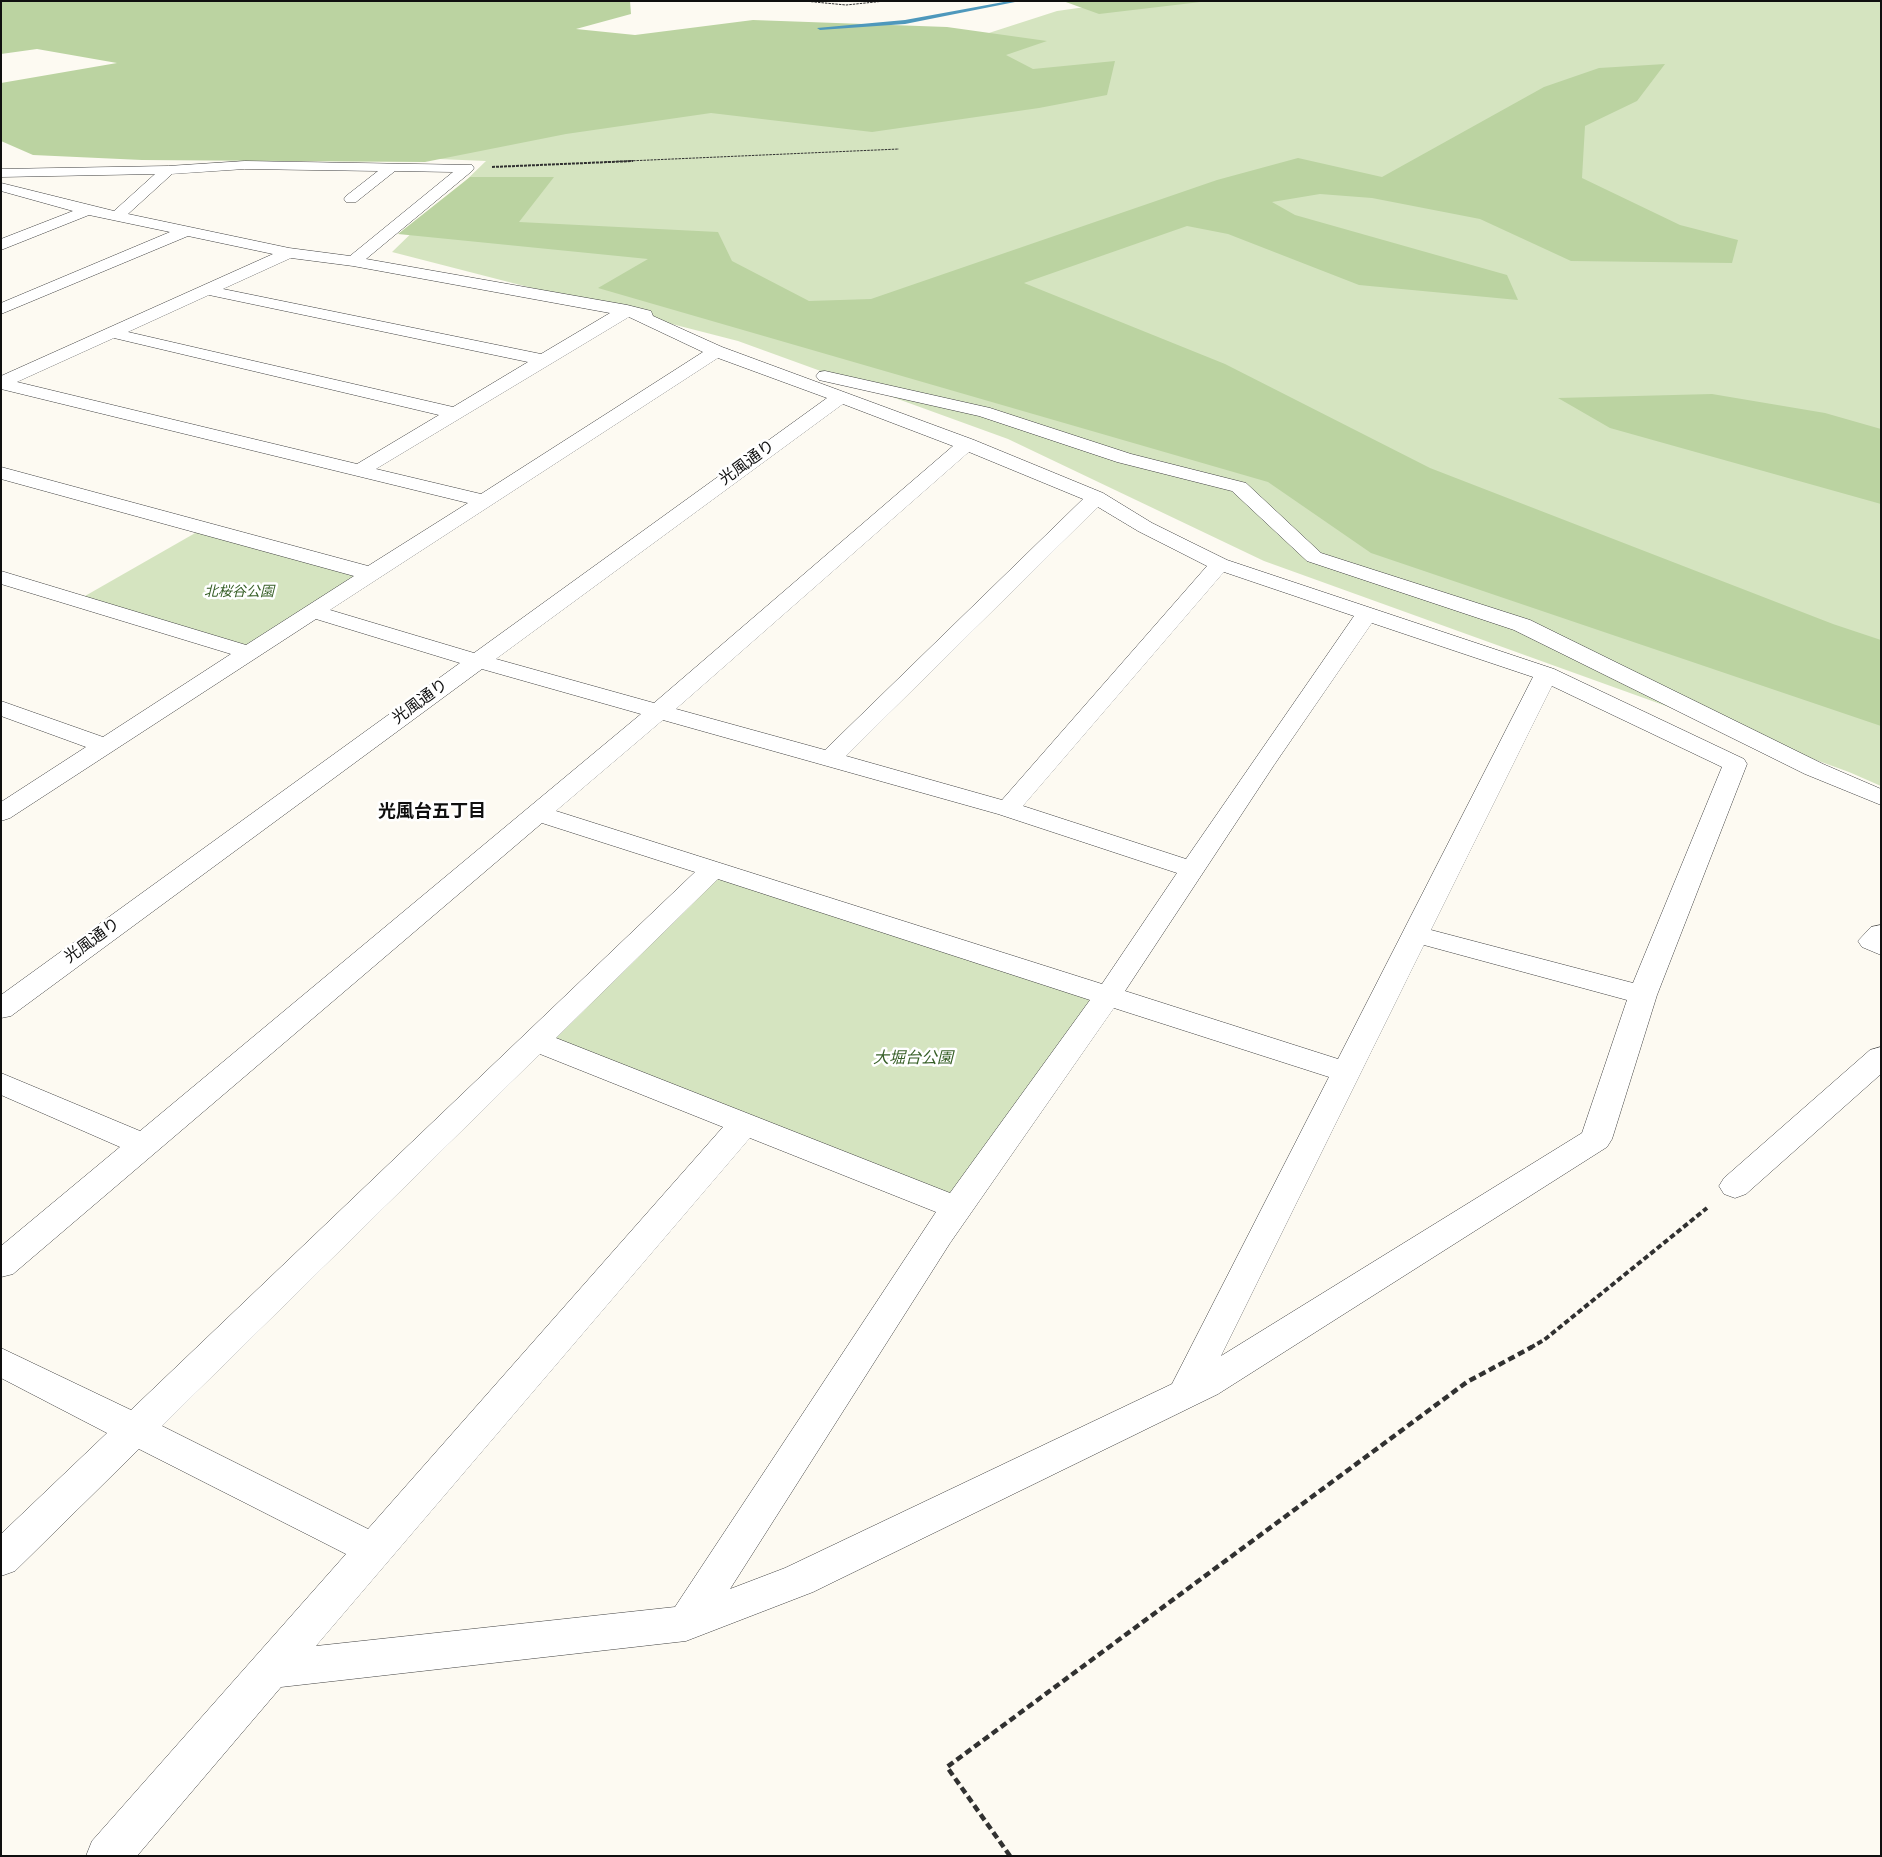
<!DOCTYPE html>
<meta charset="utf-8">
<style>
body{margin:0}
#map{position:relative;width:1882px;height:1857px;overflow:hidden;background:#fdfaf2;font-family:Spectral,serif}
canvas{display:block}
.frame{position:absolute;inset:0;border:2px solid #0f0f0f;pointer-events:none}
</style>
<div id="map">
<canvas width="1882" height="1857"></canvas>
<div class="frame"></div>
</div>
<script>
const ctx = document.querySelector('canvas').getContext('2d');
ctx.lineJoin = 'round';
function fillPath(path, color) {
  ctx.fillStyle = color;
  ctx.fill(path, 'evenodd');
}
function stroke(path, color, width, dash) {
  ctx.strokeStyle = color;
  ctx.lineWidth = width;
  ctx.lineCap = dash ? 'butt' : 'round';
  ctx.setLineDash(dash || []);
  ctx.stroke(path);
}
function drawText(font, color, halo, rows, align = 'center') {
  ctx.font = font + ' Spectral,"Noto Sans JP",serif';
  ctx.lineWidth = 5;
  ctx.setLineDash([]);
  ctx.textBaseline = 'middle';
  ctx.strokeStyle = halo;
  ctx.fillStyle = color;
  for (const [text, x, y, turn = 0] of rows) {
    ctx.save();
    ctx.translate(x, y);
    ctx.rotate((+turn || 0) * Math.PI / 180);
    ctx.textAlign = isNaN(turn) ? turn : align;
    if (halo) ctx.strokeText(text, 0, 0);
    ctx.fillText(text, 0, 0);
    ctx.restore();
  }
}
fillPath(new Path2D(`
 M 1128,1 L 1881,1 L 1881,786 L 1849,772 L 1264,561 L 1008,439 L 738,341 L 392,252 L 486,161 L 319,154 L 964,41 L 1057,11 Z
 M 204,528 L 372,574 L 250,653 L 78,600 Z
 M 713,869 L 1108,996 L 957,1208 L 535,1041 Z`), '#d5e4c0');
fillPath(new Path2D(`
 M 1,1 L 630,1 L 631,14 L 576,29 L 635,35 L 753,20 L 947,27 L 1047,41 L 1006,55 L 1033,69 L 1115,61 L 1107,95 L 1039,108 L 872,132 L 711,113 L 566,134 L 425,162 L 142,160 L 33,155 L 1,141 L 1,83 L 117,63 L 37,49 L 1,54 Z
 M 1063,1 L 1209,1 L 1099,14 Z
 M 1665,64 L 1637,101 L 1585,126 L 1582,178 L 1680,225 L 1738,240 L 1732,263 L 1571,261 L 1480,219 L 1372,198 L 1320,194 L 1272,202 L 1295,215 L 1507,275 L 1518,300 L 1359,285 L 1228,234 L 1187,226 L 1024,283 L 1225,364 L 1430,468 L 1833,624 L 1881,640 L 1881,726 L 1371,553 L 1268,482 L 598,288 L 648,259 L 398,234 L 470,177 L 554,177 L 519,222 L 718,232 L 732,261 L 809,301 L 871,299 L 1217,180 L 1298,158 L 1382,177 L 1544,87 L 1599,68 Z
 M 1712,394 L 1825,413 L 1881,429 L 1881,504 L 1610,428 L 1558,398 Z`), '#bbd3a1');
fillPath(new Path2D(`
 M 1009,1 L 1020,1 L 905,24 L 820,30 L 817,28 L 905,20 Z`), '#4e98bc');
const minor = new Path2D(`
 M 245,161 L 472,165 L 474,168 L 472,171 L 366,259 L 627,305 L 651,311 L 653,316 L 722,347 L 974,440 L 1103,493 L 1152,523 L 1227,560 L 1554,669 L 1744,759 L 1747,764 L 1657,995 L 1612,1139 L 1607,1147 L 1218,1394 L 813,1592 L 686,1641 L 281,1687 L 137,1856 L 86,1856 L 92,1841 L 346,1554 L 139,1449 L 15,1571 L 1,1576 L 1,1534 L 107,1433 L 1,1378 L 1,1348 L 131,1410 L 695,872 L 542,823 L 13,1274 L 1,1277 L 1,1246 L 120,1147 L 1,1095 L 1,1073 L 140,1131 L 641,714 L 482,669 L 11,1016 L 1,1018 L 1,995 L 460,663 L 316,619 L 10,818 L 1,821 L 1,802 L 86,747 L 1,716 L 1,701 L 103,737 L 231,654 L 1,584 L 1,571 L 246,645 L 354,576 L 1,479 L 1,467 L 368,566 L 468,503 L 1,389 L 1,376 L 273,254 L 188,236 L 1,314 L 1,303 L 170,232 L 89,215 L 1,250 L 1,239 L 73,211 L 1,191 L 1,183 L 114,211 L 155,174 L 1,177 L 1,169 L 168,166 ZM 245,169 L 378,171 L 346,196 L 344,199 L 346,202 L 356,202 L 395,171 L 453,172 L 350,256 L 289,248 L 128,214 L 172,174 ZM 291,258 L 353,266 L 610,313 L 541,354 L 223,289 ZM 209,295 L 528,362 L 453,407 L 128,332 ZM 629,317 L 703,352 L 481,494 L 376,469 ZM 114,338 L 439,415 L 357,464 L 17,382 ZM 718,358 L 827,398 L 474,653 L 330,610 ZM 843,404 L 953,446 L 654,703 L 496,659 ZM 969,452 L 1083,499 L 825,750 L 676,709 ZM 1098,507 L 1138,531 L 1207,566 L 1002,800 L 846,756 ZM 1224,572 L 1354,616 L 1186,859 L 1023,806 ZM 1372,623 L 1533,677 L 1338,1059 L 1125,991 L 1274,765 ZM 1552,686 L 1722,767 L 1633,983 L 1431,930 ZM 663,720 L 998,814 L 1177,873 L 1102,984 L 556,811 ZM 718,879 L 1090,1000 L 950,1193 L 556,1038 ZM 1424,945 L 1627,1000 L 1582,1133 L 1221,1356 ZM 1114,1008 L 1329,1077 L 1172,1384 L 785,1568 L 730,1589 L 950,1243 ZM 540,1054 L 723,1127 L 368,1529 L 162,1426 ZM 750,1138 L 936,1212 L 675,1607 L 316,1646 Z
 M 825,371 L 990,408 L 1131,454 L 1246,483 L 1321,553 L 1530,620 L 1823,764 L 1881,789 L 1881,805 L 1805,774 L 1514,630 L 1307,561 L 1232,491 L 1117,462 L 979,416 L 819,380 L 816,376 L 819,372 Z
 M 1881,925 L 1881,955 L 1862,947 L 1858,941 L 1871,927 Z
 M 1881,1047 L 1881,1074 L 1746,1194 L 1735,1198 L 1724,1194 L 1719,1186 L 1724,1178 L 1870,1050 Z`);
stroke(minor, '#424242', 1);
stroke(new Path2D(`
 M 804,1 L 846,5 L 885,1
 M 605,162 L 899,149`), '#313131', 1, [2.5, 1]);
stroke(new Path2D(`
 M 492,167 L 633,161`), '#313131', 2, [3, 1]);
stroke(new Path2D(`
 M 1530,1348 L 1544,1340 L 1707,1208`), '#313131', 4, [5.5, 3]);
stroke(new Path2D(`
 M 1010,1856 L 947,1767 L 1467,1382 L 1532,1347`), '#313131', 4.5, [7, 4]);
fillPath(minor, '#fff');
drawText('italic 14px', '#375f27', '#fff', [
 ["北桜谷公園",239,593]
]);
drawText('16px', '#0f0f0f', '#fff', [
 ["光風通り",748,464,-36],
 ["光風通り",421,703,-36],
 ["光風通り",93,942,-36]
]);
drawText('italic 16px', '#375f27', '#fff', [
 ["大堀台公園",913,1060]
]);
drawText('bold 18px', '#0f0f0f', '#fff', [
 ["光風台五丁目",432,813]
]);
</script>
